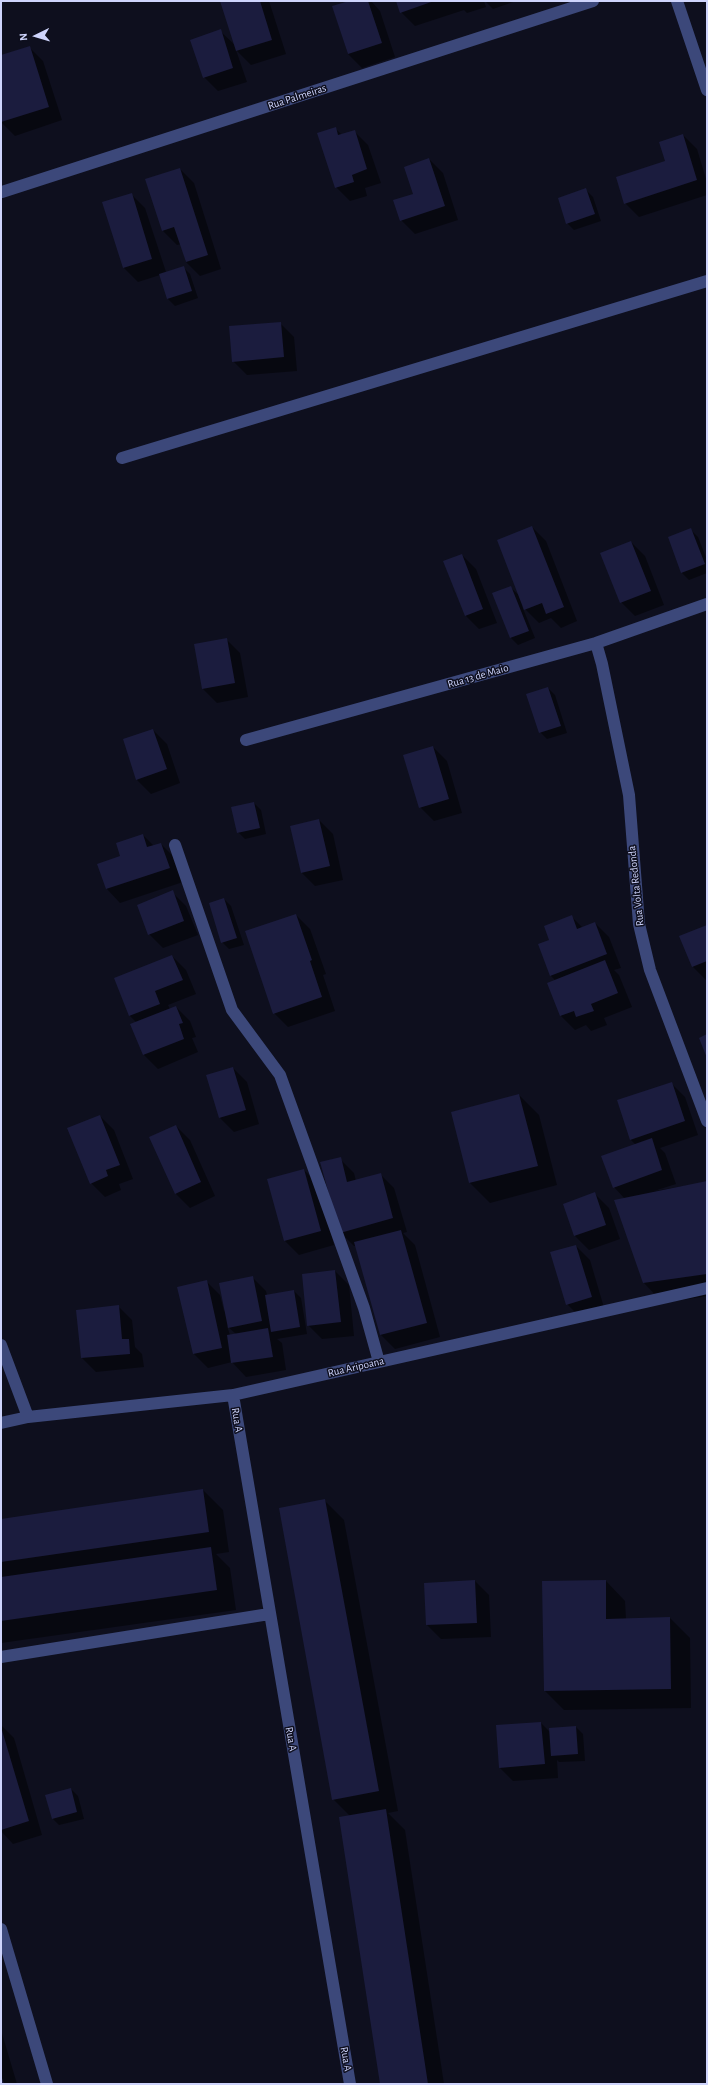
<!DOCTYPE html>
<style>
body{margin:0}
#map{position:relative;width:708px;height:2085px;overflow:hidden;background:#0e0f1e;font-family:"Alegreya Sans",sans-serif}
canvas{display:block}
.frame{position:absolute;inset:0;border:2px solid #ced4fc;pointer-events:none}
.north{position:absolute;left:16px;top:16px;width:40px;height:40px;-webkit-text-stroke:3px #0e0f1e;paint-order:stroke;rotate:265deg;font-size:11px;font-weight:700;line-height:16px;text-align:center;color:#ced4fc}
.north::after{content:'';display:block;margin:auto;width:14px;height:18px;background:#ced4fc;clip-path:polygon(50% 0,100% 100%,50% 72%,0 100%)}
</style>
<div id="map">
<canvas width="708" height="2085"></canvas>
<div class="frame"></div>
<div class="north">N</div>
</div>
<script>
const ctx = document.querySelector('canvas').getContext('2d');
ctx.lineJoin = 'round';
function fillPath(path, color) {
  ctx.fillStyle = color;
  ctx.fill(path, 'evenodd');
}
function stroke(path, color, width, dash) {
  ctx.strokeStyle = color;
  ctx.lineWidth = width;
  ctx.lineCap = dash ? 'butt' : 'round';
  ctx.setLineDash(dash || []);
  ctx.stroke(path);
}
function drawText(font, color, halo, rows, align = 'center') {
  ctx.font = font + ' "Alegreya Sans",sans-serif';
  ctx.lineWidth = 3;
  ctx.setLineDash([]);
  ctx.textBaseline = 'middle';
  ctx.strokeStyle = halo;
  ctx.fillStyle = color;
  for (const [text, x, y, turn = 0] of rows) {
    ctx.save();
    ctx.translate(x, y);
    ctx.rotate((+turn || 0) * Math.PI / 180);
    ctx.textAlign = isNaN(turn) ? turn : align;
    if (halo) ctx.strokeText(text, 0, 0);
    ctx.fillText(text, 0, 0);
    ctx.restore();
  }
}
fillPath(new Path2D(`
 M 221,1 L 269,1 L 286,54 L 251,65 L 236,50 L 247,82 L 218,91 L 204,77 L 220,31 L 235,45 Z
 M 353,1 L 371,1 L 380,11 L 395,57 L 362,68 L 348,54 L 333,7 Z
 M 397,1 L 484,1 L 486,7 L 467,13 L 464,10 L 415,26 L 401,12 Z
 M 485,1 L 516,1 L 493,9 Z
 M 29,47 L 43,61 L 62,120 L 15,136 L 1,122 L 1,56 Z
 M 335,128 L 342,135 L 354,131 L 368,145 L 381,183 L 365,188 L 367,196 L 350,201 L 336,187 Z
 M 683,135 L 697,149 L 707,182 L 707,195 L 639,217 L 625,203 L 667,162 Z
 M 429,159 L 443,173 L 458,220 L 415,234 L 401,220 Z
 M 180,169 L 194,183 L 221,269 L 200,276 L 186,262 L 181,244 L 177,245 L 163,231 L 147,179 Z
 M 586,190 L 593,197 L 601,221 L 574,230 L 567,223 Z
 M 131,194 L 145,208 L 166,272 L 183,267 L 190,274 L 198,298 L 175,306 L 168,299 L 160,275 L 138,282 L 124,268 Z
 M 280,323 L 294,337 L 297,371 L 247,375 L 233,361 Z
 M 532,527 L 546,541 L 577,621 L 561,628 L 551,618 L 539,623 L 522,606 L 535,638 L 518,645 L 511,638 L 510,587 L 521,597 Z
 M 691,530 L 698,537 L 707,560 L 707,573 L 689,580 L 682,573 L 669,538 Z
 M 631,542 L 645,556 L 664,605 L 635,616 L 621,602 Z
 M 462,555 L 476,569 L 497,623 L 479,629 L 466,616 Z
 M 226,639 L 240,653 L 248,697 L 217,703 L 203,689 L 195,645 Z
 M 548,688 L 555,695 L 567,733 L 547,739 L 540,732 Z
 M 153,730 L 167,744 L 180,783 L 151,794 L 137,780 Z
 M 433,747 L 447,761 L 462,813 L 434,821 L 420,807 Z
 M 254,803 L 261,810 L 266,834 L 245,839 L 238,832 Z
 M 319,820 L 333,834 L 343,880 L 315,886 L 301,872 Z
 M 143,835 L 154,846 L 161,844 L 175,858 L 183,882 L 120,903 L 107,889 L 98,865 L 121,857 Z
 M 172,892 L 186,906 L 198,935 L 163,948 L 149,934 Z
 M 224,899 L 231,906 L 244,945 L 229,949 L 222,942 Z
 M 296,915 L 310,929 L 326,974 L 323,975 L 335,1011 L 288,1027 L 274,1013 Z
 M 571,916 L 583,928 L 595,923 L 609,937 L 621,968 L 614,970 L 619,975 L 632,1007 L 604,1018 L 607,1025 L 591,1031 L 586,1025 L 575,1030 L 561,1016 L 549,983 L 556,981 L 551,976 L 539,945 L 550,940 Z
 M 707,926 L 707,980 L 706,980 L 693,967 Z
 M 172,956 L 186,970 L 196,994 L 168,1005 L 170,1009 L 176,1007 L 190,1021 L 196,1037 L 192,1038 L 198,1052 L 158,1069 L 144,1055 L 132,1025 L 137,1023 L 130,1016 L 115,979 Z
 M 233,1068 L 247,1082 L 259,1124 L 234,1132 L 220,1118 Z
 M 671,1083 L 685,1097 L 698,1135 L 660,1148 L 665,1153 L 676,1184 L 654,1191 L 707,1182 L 707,1296 L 663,1303 L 644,1283 L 625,1199 L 614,1187 L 636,1145 L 630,1139 Z
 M 519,1095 L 539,1115 L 557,1185 L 490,1203 L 470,1183 L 452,1112 Z
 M 100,1116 L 114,1130 L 133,1179 L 119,1184 L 121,1190 L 105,1197 L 91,1183 Z
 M 176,1126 L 190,1140 L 215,1196 L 190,1208 L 176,1194 L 151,1137 Z
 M 340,1159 L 354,1173 L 356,1181 L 380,1174 L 394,1188 L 407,1232 L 403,1233 L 415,1245 L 440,1337 L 395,1349 L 381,1335 L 356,1246 L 354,1246 L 340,1232 Z
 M 304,1170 L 318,1184 L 334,1245 L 299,1255 L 285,1241 L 269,1179 Z
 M 595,1194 L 609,1208 L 620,1239 L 589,1250 L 575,1236 Z
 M 576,1246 L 590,1260 L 605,1311 L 581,1318 L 567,1304 Z
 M 335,1271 L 349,1285 L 354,1336 L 322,1339 L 308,1325 Z
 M 252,1277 L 266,1291 L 267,1295 L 294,1291 L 301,1298 L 307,1334 L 277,1339 L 282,1343 L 286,1370 L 246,1377 L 232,1362 L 208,1368 L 194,1354 L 178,1288 L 206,1281 L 220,1295 L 224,1311 ZM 227,1326 L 236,1334 L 230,1335 Z
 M 118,1306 L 132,1320 L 135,1347 L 142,1354 L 144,1367 L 96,1372 L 82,1358 L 77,1311 Z
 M 203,1490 L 223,1510 L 229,1552 L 216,1554 L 230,1568 L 236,1610 L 1,1643 L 1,1520 Z
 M 325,1501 L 344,1520 L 398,1811 L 388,1813 L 405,1830 L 444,2084 L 381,2084 L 350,1816 L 333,1799 Z
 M 475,1581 L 489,1595 L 491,1637 L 441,1639 L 427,1625 Z
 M 606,1581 L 625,1601 L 626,1619 L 670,1618 L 690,1638 L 691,1708 L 564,1710 L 545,1691 Z
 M 541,1723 L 550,1732 L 576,1727 L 583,1734 L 585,1761 L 559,1762 L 557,1760 L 558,1778 L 513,1781 L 499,1767 Z
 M 1,1725 L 14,1738 L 42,1835 L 13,1844 L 1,1831 Z
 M 71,1789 L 78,1796 L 84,1819 L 59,1825 L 52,1818 Z
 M 1,2030 L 17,2084 L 1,2084 Z`), '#0007');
fillPath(new Path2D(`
 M 220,1 L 260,1 L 272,40 L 236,51 Z
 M 349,1 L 368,1 L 382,43 L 348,54 L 332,6 Z
 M 396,1 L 434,1 L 400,13 Z
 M 221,29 L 233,68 L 203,78 L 190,40 Z
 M 30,46 L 49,107 L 1,122 L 1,55 Z
 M 336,127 L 338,135 L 355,130 L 367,169 L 352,175 L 354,182 L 335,188 L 317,133 Z
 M 683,134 L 697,180 L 624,204 L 616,177 L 665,161 L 659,142 Z
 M 429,158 L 445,206 L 400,221 L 393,200 L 413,194 L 404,167 Z
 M 180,168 L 208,255 L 186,262 L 174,227 L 162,231 L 145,179 Z
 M 586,188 L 595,214 L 566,224 L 558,198 Z
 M 132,193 L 152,259 L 123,268 L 102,202 Z
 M 184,266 L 192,291 L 167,299 L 159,274 Z
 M 281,322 L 284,357 L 232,362 L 229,326 Z
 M 532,526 L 564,607 L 546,614 L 542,603 L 524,610 L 497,540 Z
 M 691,528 L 705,564 L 681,573 L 668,537 Z
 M 631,541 L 651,591 L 620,603 L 600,553 Z
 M 462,554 L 483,609 L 465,616 L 443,561 Z
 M 511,586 L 529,631 L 510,638 L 492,593 Z
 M 227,638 L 235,683 L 202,689 L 194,644 Z
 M 548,687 L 561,726 L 539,733 L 526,694 Z
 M 153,729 L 167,769 L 136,780 L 123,739 Z
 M 433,746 L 449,799 L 419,808 L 403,755 Z
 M 254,802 L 260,828 L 237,833 L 231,807 Z
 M 319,819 L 330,866 L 301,873 L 290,826 Z
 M 143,834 L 147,847 L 161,843 L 170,868 L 106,889 L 97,864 L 120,856 L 116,843 Z
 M 173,890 L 184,921 L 148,935 L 137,905 Z
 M 224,898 L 237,938 L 221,943 L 209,903 Z
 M 296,914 L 312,960 L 310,961 L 322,997 L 273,1014 L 245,931 Z
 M 572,915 L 577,929 L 595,922 L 607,954 L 550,976 L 538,944 L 549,940 L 544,926 Z
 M 707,925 L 707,961 L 692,967 L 679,936 Z
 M 172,955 L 183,980 L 155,991 L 160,1004 L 129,1016 L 114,978 Z
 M 605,960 L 618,993 L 591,1004 L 594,1011 L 576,1017 L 574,1011 L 560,1016 L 547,983 Z
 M 176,1006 L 183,1023 L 179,1024 L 184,1039 L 143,1055 L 130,1024 Z
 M 707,1034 L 707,1058 L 699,1038 Z
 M 233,1067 L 246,1110 L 219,1118 L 206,1075 Z
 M 672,1082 L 685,1121 L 630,1140 L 617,1100 Z
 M 519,1094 L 538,1166 L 469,1183 L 451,1112 Z
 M 100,1115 L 120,1165 L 106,1170 L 108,1176 L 90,1184 L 67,1128 Z
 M 176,1125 L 201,1182 L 175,1194 L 149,1137 Z
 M 652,1138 L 662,1170 L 613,1188 L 601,1156 Z
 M 341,1157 L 347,1182 L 381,1173 L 393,1218 L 340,1233 L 320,1162 Z
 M 304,1169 L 321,1231 L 284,1241 L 267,1179 Z
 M 707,1181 L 707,1274 L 643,1283 L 614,1200 Z
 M 595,1192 L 606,1225 L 574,1236 L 563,1204 Z
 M 401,1230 L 427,1323 L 380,1335 L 354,1242 Z
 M 576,1245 L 592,1297 L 566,1305 L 550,1252 Z
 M 335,1270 L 341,1322 L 307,1326 L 302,1274 Z
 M 253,1276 L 262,1321 L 228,1328 L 219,1283 Z
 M 207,1280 L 222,1348 L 193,1354 L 177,1287 Z
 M 294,1290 L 300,1327 L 271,1332 L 265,1295 Z
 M 119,1305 L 122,1339 L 129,1339 L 130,1354 L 81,1358 L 76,1310 Z
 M 268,1328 L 273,1357 L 231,1363 L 227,1335 Z
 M 203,1489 L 209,1532 L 1,1562 L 1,1519 Z
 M 325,1499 L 379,1791 L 332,1800 L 279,1508 Z
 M 211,1547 L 217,1590 L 1,1621 L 1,1577 Z
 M 475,1580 L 477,1623 L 426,1625 L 424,1583 Z
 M 606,1580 L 606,1619 L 670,1617 L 671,1689 L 544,1691 L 542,1581 Z
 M 541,1722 L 545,1764 L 499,1768 L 496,1725 Z
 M 576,1726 L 578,1754 L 551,1756 L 549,1728 Z
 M 1,1727 L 29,1821 L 1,1830 Z
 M 71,1788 L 77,1812 L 52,1819 L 45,1795 Z
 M 386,1809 L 428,2084 L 380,2084 L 339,1817 Z
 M 1,2075 L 4,2084 L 1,2084 Z`), '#1b1c3e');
stroke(new Path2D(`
 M 677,1 L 707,90
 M 2,192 L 593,1
 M 122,458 L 707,281
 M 596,643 L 602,664 L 629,795 L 639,924 L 650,970 L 707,1121
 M 246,740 L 596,643 L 707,604
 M 175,845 L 232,1010 L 280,1075 L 364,1308 L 379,1362
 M 1,1345 L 28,1417
 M 233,1395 L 350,2084
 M 1,1423 L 28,1417 L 233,1395 L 707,1288
 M 1,1657 L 269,1614
 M 1,1929 L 47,2084`), '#3c487a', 12);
drawText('11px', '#ced4fc', '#0e0f1e', [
 ["Rua Palmeiras",297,97,-18],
 ["Rua 13 de Maio",478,676,-16],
 ["Rua Volta Redonda",636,886,-96],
 ["Rua Aripoana",356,1367,-13],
 ["Rua A",237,1420,81],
 ["Rua A",291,1739,80],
 ["Rua A",346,2059,80]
]);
</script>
